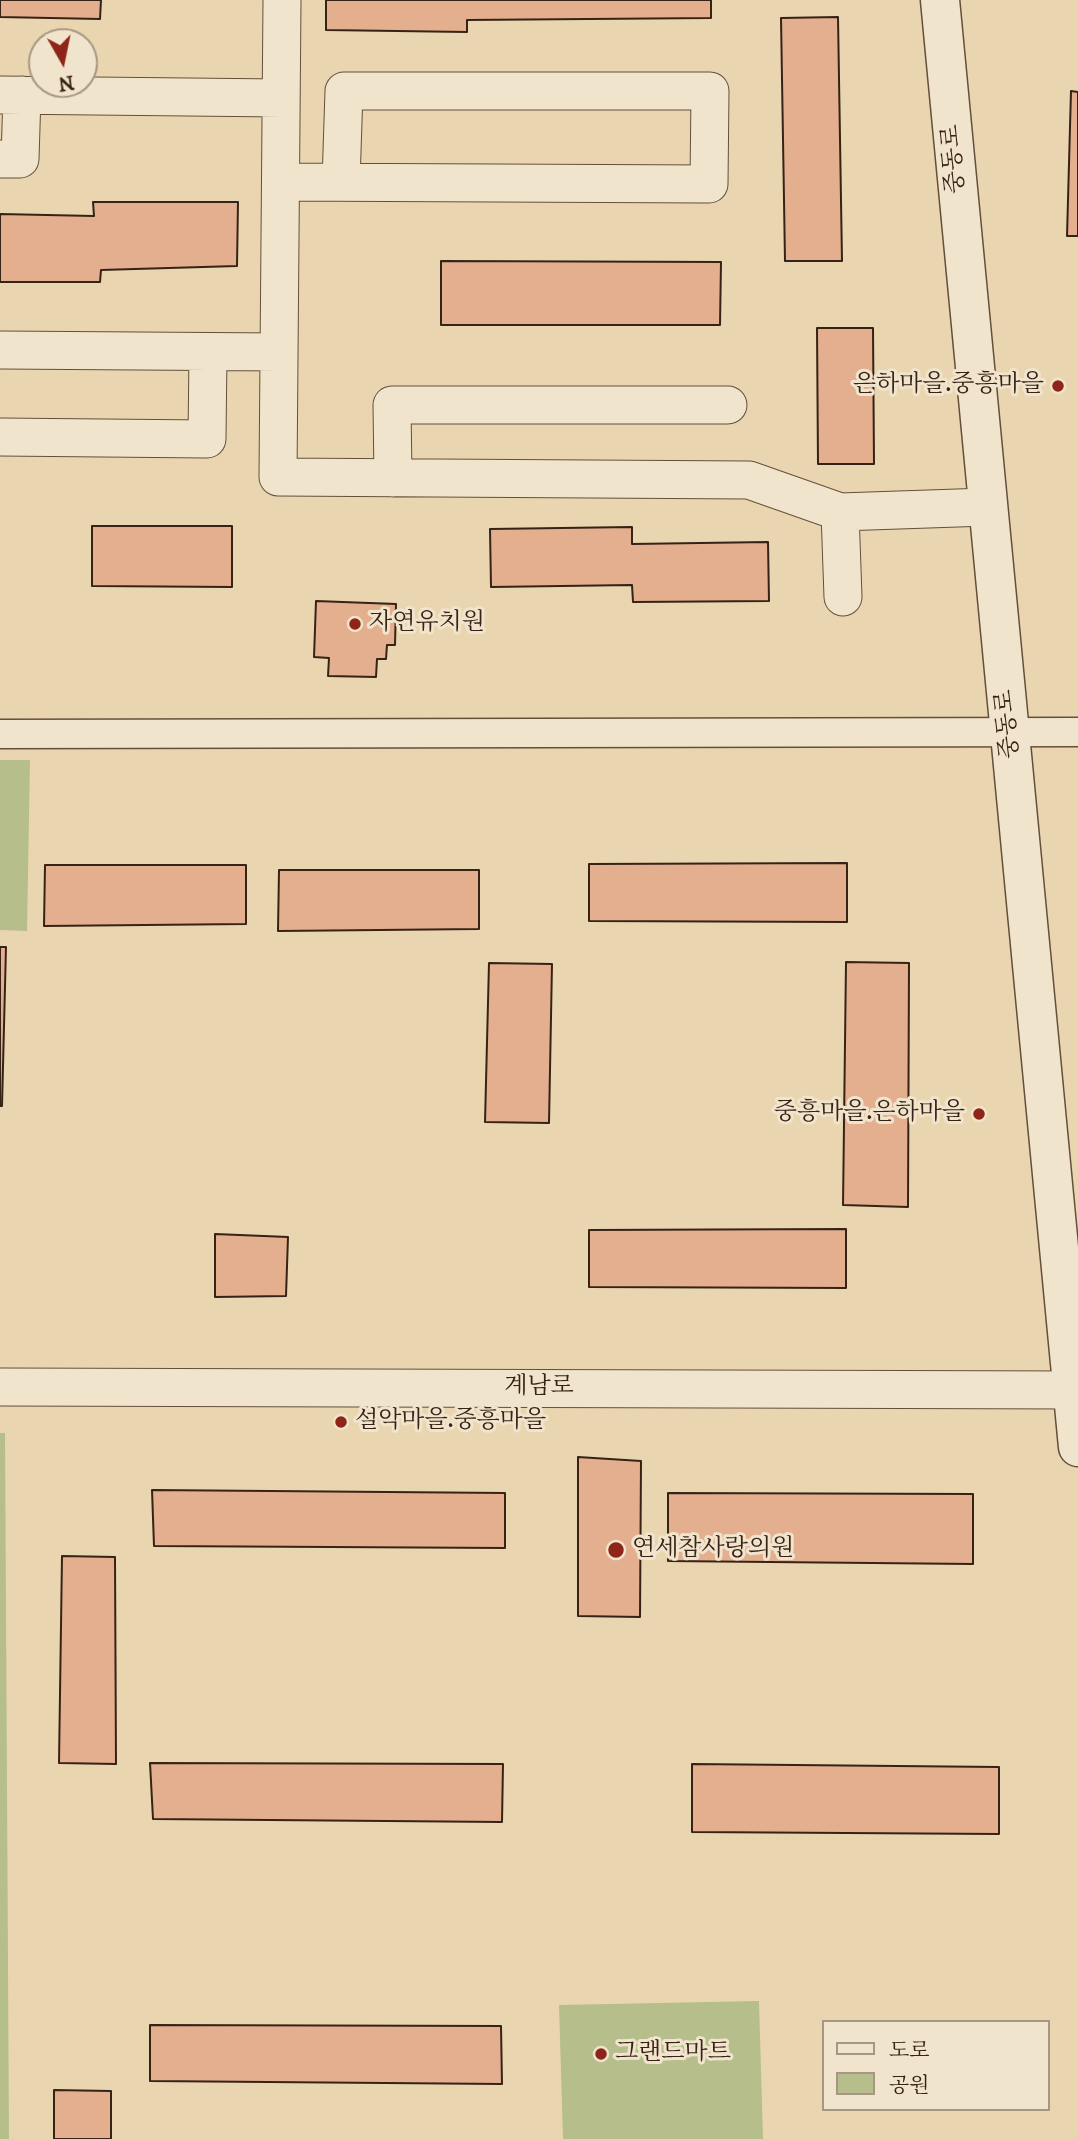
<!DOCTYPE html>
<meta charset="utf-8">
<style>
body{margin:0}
#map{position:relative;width:1078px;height:2139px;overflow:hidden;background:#e9d6b0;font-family:"IM FELL DW Pica","Noto Serif KR",serif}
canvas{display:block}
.legend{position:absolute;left:822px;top:2020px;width:228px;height:91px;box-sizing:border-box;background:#f1e4cc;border:2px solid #a79683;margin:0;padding:9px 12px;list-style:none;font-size:21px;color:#372216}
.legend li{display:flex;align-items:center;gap:14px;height:35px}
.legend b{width:35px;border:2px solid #a79683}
.north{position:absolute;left:28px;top:28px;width:70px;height:70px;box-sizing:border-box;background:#f1e4cc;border:2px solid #a79683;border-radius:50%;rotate:171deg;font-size:19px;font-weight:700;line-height:28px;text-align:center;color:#372216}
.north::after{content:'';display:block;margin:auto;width:24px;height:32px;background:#8f2418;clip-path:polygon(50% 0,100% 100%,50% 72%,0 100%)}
</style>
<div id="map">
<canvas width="1078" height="2139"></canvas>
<ul class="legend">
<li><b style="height:9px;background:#f1e4cc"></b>도로</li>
<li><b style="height:19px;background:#b6be8c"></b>공원</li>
</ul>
<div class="north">N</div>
</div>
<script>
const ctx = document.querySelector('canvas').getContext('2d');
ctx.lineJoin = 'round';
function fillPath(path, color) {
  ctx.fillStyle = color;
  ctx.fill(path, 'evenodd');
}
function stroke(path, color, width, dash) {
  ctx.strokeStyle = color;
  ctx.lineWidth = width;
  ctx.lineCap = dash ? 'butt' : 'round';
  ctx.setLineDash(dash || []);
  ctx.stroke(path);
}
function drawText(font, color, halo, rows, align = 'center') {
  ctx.font = font + ' "IM FELL DW Pica","Noto Serif KR",serif';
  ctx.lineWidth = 6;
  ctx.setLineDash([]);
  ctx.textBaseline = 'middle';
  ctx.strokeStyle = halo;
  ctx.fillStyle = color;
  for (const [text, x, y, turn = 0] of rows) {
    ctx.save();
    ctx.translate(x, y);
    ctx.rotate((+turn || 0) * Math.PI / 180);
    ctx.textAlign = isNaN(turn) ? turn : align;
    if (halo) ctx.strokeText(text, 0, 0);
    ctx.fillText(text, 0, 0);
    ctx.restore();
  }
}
fillPath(new Path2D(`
 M 0,760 L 30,760 L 27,931 L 0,930 Z
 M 0,1433 L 5,1433 L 9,2139 L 0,2139 Z
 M 759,2001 L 763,2139 L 563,2139 L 559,2005 Z`), '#b6be8c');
const building = new Path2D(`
 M 0,0 L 101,0 L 100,19 L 0,17 Z
 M 326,0 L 711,0 L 711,18 L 467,20 L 467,32 L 326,30 Z
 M 838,17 L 842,261 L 785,261 L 781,18 Z
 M 1071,91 L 1078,92 L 1078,236 L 1067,236 Z
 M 93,202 L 238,202 L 237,266 L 101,270 L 100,282 L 0,282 L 0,214 L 94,216 Z
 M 441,261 L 721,262 L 720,325 L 441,325 Z
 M 817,328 L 873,328 L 874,464 L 818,464 Z
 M 92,526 L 232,526 L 232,587 L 92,586 Z
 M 632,527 L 632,544 L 768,542 L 769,601 L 633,602 L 632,585 L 491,587 L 490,529 Z
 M 316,601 L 396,604 L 395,645 L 387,645 L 386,659 L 377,659 L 376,677 L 328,676 L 329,658 L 314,657 Z
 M 847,863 L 847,922 L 589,921 L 589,864 Z
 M 45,865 L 246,865 L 246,924 L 44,926 Z
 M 279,870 L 479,870 L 479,929 L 278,931 Z
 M 0,947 L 6,947 L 2,1106 L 0,1106 Z
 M 846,962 L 909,963 L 908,1207 L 843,1205 Z
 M 489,963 L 552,964 L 549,1123 L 485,1122 Z
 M 846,1229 L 846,1288 L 589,1287 L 589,1230 Z
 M 215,1234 L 288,1237 L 286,1296 L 215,1297 Z
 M 578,1457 L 641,1461 L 640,1617 L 578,1616 Z
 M 152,1490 L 505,1493 L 505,1548 L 154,1546 Z
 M 668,1493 L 973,1494 L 973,1564 L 668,1561 Z
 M 62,1556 L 115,1557 L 116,1764 L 59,1763 Z
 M 150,1763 L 503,1764 L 502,1822 L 153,1819 Z
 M 692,1764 L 999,1767 L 999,1834 L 692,1832 Z
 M 150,2025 L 501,2026 L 502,2084 L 150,2081 Z
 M 54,2090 L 111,2091 L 111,2139 L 54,2139 Z`);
fillPath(building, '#e3af8f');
stroke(building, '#372216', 2);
const pedestrian = new Path2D(`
 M 0,734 L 1078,732`);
const minor = new Path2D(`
 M 282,0 L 278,477 L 749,480 L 840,512 L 987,507
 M 0,95 L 281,98
 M 0,159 L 20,159 L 22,95
 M 281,182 L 709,184 L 710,91 L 344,91 L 341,182
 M 0,350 L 279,352
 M 0,437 L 207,439 L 208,352
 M 393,478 L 392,405 L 728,405
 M 840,512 L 843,597
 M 0,1387 L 1078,1390`);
const tertiary = new Path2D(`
 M 940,0 L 1078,1447`);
stroke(pedestrian, '#644f3c', 31);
stroke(minor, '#644f3c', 39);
stroke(tertiary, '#644f3c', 41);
stroke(pedestrian, '#f1e4cc', 28);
stroke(minor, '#f1e4cc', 37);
stroke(tertiary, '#f1e4cc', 38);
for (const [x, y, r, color] of [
 [1058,386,7,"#8f2418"],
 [355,624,7,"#8f2418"],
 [979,1114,7,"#8f2418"],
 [341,1422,7,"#8f2418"],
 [616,1550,9,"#8f2418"],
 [601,2054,7,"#8f2418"]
]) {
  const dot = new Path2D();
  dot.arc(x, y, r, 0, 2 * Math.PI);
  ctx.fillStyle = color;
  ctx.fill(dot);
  stroke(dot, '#f1e4cc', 2.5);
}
drawText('24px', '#372216', '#f1e4cc', [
 ["중동로",955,159,-95],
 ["중동로",1009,724,-96],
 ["계남로",539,1388]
]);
drawText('24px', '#372216', '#f1e4cc', [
 ["은하마을.중흥마을",1044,386,"right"],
 ["자연유치원",369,624],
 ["중흥마을.은하마을",965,1114,"right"],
 ["설악마을.중흥마을",355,1422],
 ["연세참사랑의원",632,1550],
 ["그랜드마트",615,2054]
], 'left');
</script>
